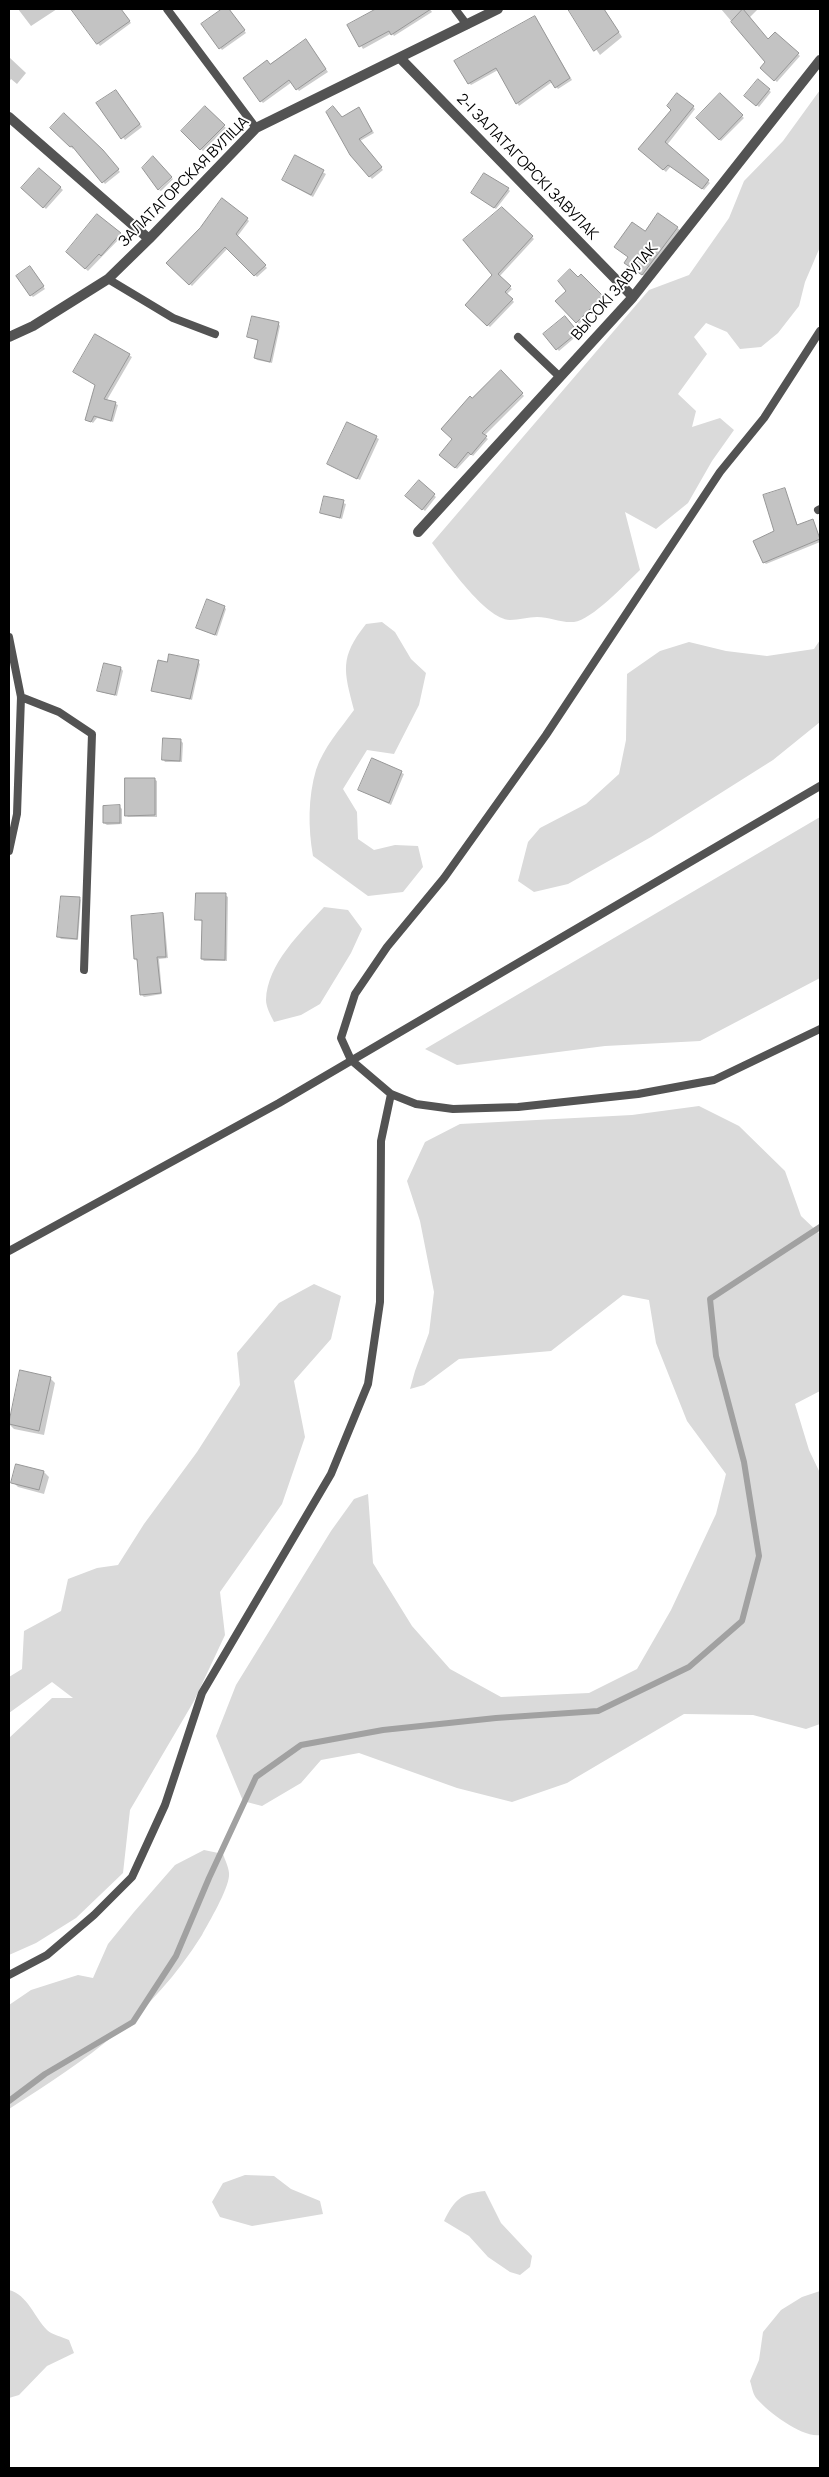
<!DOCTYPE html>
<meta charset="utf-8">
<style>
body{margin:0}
#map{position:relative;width:829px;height:2477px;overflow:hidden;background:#fff;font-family:Manrope,sans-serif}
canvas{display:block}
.frame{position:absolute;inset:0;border:10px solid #000;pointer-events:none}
</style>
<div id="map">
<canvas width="829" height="2477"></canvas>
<div class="frame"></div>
</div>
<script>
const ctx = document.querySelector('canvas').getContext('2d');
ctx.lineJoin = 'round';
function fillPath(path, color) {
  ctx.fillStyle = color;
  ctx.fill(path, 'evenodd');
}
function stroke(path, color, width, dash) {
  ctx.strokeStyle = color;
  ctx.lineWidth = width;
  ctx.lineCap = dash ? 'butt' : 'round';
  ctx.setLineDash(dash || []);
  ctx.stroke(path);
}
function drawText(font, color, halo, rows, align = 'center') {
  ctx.font = font + ' Manrope,sans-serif';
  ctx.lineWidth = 4;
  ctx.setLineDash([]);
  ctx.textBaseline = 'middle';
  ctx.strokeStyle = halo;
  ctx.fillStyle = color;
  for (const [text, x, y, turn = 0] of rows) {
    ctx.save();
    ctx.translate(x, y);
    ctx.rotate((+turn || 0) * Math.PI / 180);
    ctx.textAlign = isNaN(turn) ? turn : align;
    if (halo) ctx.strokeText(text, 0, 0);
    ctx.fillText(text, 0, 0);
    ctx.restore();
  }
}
fillPath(new Path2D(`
 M 820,90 L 820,247 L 805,282 L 799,306 L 778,333 L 761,347 L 740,349 L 727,332 L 706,323 L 694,337 L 707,354 L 678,394 L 696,411 L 692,427 L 720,418 L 734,430 L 712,461 L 688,503 L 656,529 L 625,512 L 640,570 C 626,583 592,620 574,622 C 561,623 549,617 537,617 C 528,617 519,620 510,620 C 485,619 446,562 432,543 L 649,290 L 689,275 L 729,218 L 744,181 L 783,141 Z
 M 382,622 L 395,632 L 411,659 L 426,673 L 419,705 L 394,754 L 367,750 L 343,789 L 357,812 L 358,839 L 374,850 L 395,845 L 418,846 L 423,867 L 403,892 L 368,896 L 313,856 C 308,828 308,797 316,770 C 323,748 341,728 354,710 C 344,671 339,658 366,624 Z
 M 820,640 L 820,722 L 773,760 L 651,837 L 568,884 L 534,892 L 518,881 L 528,842 L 540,828 L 586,804 L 619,774 L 626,740 L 627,674 L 660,651 L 689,642 L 726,651 L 767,656 L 814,649 Z
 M 820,817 L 820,978 L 700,1041 L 605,1046 L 457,1065 L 425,1049 Z
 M 324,907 L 348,910 L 362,929 L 351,953 L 320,1004 L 301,1015 L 274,1022 C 271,1016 266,1007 266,1000 C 267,964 301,932 324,907 Z
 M 699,1106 L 739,1126 L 785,1171 L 801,1216 L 820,1234 L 820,1391 L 795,1404 L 809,1450 L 820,1473 L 820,1724 L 806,1729 L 753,1715 L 684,1714 L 567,1783 L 512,1802 L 457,1788 L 359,1753 L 321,1760 L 301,1783 L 262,1806 L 243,1801 L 216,1736 L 236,1685 L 331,1531 L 354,1499 L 368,1494 L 373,1563 L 412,1626 L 450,1669 L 501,1697 L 589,1693 L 637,1669 L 671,1610 L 716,1514 L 726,1474 L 687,1421 L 656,1343 L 649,1300 L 623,1295 L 551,1351 L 459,1359 L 424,1385 L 410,1389 L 415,1371 L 429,1333 L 434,1292 L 420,1221 L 407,1181 L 425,1142 L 460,1124 L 632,1115 Z
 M 314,1284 L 341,1296 L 331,1339 L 294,1381 L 305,1437 L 282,1504 L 220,1592 L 225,1635 L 194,1701 L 130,1810 L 123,1873 L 76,1918 L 36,1943 L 9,1955 L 9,1738 L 52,1698 L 73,1698 L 52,1682 L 9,1713 L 9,1677 L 22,1669 L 24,1631 L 61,1611 L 68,1579 L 97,1568 L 118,1565 L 144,1524 L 197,1452 L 240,1385 L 237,1353 L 279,1303 Z
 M 204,1850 L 223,1854 C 225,1860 230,1870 229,1876 C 228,1890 209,1922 202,1935 C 150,2017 89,2058 9,2109 L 9,2005 L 31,1990 L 78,1975 L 93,1978 L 108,1944 L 134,1912 L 175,1865 Z
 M 245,2175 L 274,2176 L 291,2189 L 320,2201 L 323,2214 L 252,2226 L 220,2217 L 212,2202 L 223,2183 Z
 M 485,2191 L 501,2223 L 532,2256 L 530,2267 L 520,2275 L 510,2272 L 488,2257 L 469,2236 L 444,2221 C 455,2199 460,2194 485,2191 Z
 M 9,2290 C 27,2294 35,2318 47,2330 C 52,2335 63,2337 69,2340 L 74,2353 L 47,2366 L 19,2395 L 9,2398 Z
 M 820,2291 L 820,2435 C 803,2438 769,2413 757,2399 C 753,2395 752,2387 750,2381 L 759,2360 L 763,2332 L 781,2310 L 802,2297 Z`), '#dadada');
fillPath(new Path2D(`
 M 18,9 L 57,9 L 31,26 Z
 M 85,9 L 120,9 L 131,23 L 100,46 L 77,15 Z
 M 224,9 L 229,9 L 246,33 L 222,50 L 203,24 Z
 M 379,9 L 430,9 L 432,12 L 394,36 L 392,33 L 363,49 L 349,26 Z
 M 569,9 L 604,9 L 622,37 L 600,55 Z
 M 721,9 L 758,9 L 749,18 L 769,41 L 775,34 L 800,56 L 777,82 L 761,68 L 766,62 Z
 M 537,20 L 572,80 L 558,89 L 552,82 L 519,106 L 498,70 L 471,85 L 469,83 Z
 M 308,43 L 328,72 L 299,91 L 292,82 L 263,103 L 261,101 L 271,65 Z
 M 9,57 L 26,73 L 17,84 L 11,79 L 9,82 Z
 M 758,81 L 771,92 L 759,107 L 746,96 Z
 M 118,93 L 142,127 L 125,140 L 98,104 Z
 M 720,95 L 744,118 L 721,141 L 698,118 Z
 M 693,107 L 695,109 L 667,145 L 710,183 L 704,190 L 671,166 L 666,172 L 640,149 L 673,110 Z
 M 205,108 L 226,128 L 203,151 L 182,131 Z
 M 361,111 L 374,133 L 360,141 L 383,170 L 372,179 L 351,154 L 342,119 Z
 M 51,128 L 105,153 L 120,172 L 105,184 L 75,147 L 73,149 Z
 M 296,157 L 326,174 L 313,197 L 285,182 Z
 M 39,169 L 63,190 L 46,209 L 23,188 Z
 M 172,178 L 173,179 L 161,191 L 159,190 Z
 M 508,189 L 510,191 L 496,209 L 475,195 Z
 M 502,209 L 534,239 L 499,277 L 512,289 L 507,294 L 514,302 L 490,327 L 466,305 L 494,276 Z
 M 97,215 L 122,236 L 88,271 L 67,252 Z
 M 659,215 L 680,230 L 644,276 L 628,265 Z
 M 247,219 L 249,221 L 237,237 L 267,268 L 257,277 L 228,248 L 192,286 L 168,263 Z
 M 32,270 L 45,289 L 33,297 L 31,295 Z
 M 581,276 L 604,299 L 579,324 L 557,301 Z
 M 565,318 L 579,334 L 559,351 L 545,335 Z
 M 278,323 L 280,326 L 272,363 L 257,360 L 255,358 L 259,341 L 248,337 Z
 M 95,335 L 132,357 L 107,400 L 118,405 L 113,422 L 97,418 L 93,423 L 87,419 L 97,385 Z
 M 501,372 L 524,396 L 484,436 L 488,439 L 473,456 L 471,454 L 457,469 L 441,454 L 454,439 L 472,400 Z
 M 347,423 L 379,439 L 360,480 L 328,464 Z
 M 419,482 L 436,497 L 425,511 L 407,496 Z
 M 785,490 L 798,526 L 812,520 L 820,542 L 766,564 L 764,562 L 776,532 Z
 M 325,497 L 346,504 L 342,519 L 321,513 Z
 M 224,607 L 226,609 L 217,636 L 198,628 Z
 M 198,662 L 200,664 L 192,700 L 153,690 L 168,663 Z
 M 121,668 L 123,671 L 117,696 L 101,692 L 99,690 Z
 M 181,741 L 183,743 L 182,762 L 165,762 L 163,759 Z
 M 373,760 L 404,774 L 391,805 L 360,790 Z
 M 154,779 L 157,781 L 157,817 L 128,817 L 126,815 Z
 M 120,807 L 122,809 L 122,824 L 107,825 L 104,823 Z
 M 225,895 L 228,897 L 227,961 L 204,961 L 202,959 L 203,922 L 196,919 Z
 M 79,898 L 81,900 L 78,940 L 61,939 L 59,937 Z
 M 162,914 L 164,916 L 168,958 L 159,959 L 162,994 L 144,997 L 141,994 L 138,962 L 135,959 Z
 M 21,1371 L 50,1378 L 55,1383 L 44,1435 L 14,1429 L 9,1424 Z
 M 44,1472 L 49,1477 L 44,1494 L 18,1487 L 13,1482 Z`), '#0003');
stroke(new Path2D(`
 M 9,2101 L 45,2074 L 133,2022 L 176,1956 L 209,1878 L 256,1777 L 301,1745 L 383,1730 L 496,1718 L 598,1711 L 689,1667 L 742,1621 L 759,1556 L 744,1462 L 716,1356 L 710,1299 L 820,1227`), '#a1a1a1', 6);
const building = new Path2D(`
 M 71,9 L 121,9 L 130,21 L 97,44 Z
 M 222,9 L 229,9 L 245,30 L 219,49 L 201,24 Z
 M 376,9 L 431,9 L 391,35 L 389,31 L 359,47 L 347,25 Z
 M 568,9 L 604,9 L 619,32 L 594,51 Z
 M 743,9 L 768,39 L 775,32 L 799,53 L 774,81 L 760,68 L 765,62 L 731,22 Z
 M 535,16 L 570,78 L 555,88 L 550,80 L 516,104 L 496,68 L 468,84 L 454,61 Z
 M 306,39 L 326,69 L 296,90 L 289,80 L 260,102 L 243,78 L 267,60 L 270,64 Z
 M 758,79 L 770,89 L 756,106 L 744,96 Z
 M 116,90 L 140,124 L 121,139 L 96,103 Z
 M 677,93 L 694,106 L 665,142 L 709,180 L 702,189 L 668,165 L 663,170 L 638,149 L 671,110 L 667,106 Z
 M 720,93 L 743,115 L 719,140 L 696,118 Z
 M 205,106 L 225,125 L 200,150 L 181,131 Z
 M 333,106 L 342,117 L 359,107 L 372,131 L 359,139 L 382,167 L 369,177 L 350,155 L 326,112 Z
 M 64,113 L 103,150 L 119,169 L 102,183 L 72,146 L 70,147 L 50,128 Z
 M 295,155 L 324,170 L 311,195 L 282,180 Z
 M 153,156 L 172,177 L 158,190 L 142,168 Z
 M 39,168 L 61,187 L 43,208 L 21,188 Z
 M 484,173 L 509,188 L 494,208 L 471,193 Z
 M 222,198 L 248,218 L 236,234 L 266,265 L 254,276 L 225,247 L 189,285 L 166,263 L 200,228 Z
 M 502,207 L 533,236 L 498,274 L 511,286 L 505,292 L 513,299 L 487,326 L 465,305 L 492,275 L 463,240 Z
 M 658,213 L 678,227 L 642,275 L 624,263 L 628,257 L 614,247 L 632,222 L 645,231 Z
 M 97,214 L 121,233 L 101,256 L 99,254 L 85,269 L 66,252 Z
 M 30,266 L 44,286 L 30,296 L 16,276 Z
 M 570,269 L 578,277 L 581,274 L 603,296 L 576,323 L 555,301 L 566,291 L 558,281 Z
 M 252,316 L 279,322 L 270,362 L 254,358 L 258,340 L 247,337 Z
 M 565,316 L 578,332 L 556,350 L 543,334 Z
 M 95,334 L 130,354 L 104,399 L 116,402 L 111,421 L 94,416 L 91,422 L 85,420 L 95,385 L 73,372 Z
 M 501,370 L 523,393 L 482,433 L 487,436 L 471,455 L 468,452 L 455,468 L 439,455 L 452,439 L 441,429 L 470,396 L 472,398 Z
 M 347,422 L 377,436 L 357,479 L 327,464 Z
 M 419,480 L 435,494 L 422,510 L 405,496 Z
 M 785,488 L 797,525 L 813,519 L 820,539 L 763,563 L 753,541 L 774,531 L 763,495 Z
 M 324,496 L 344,500 L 340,518 L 320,513 Z
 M 207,599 L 225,606 L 215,635 L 196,628 Z
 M 169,654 L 199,660 L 190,699 L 151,691 L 158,660 L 167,662 Z
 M 104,663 L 121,667 L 115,695 L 97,691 Z
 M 163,738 L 181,739 L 180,761 L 162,760 Z
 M 372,758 L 402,771 L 389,803 L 358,790 Z
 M 125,778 L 155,778 L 155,815 L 125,816 Z
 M 120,805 L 120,823 L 103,823 L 103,806 Z
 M 196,893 L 226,893 L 225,960 L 201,959 L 202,920 L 195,920 Z
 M 61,896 L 80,897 L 77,939 L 57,937 Z
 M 163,913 L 166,957 L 157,957 L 161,993 L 140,995 L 137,959 L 134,959 L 131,916 Z
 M 20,1370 L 51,1377 L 39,1431 L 9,1424 Z
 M 16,1464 L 44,1471 L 39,1490 L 11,1483 Z`);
fillPath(building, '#c3c3c3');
stroke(building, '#979797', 1);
stroke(new Path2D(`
 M 167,9 L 256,128
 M 455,9 L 467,25
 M 108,279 L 173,318 L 215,334
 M 820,331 L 764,418 L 720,472 L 546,735 L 444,878 L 387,947 L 355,994 L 341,1038 L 351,1060 L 391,1094 L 416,1104 L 453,1109 L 518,1107 L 638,1094 L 714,1080 L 820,1029
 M 518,337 L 560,377
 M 818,510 L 820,509
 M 9,637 L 21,697 L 17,814 L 9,851
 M 21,697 L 59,712 L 92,734 L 84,970
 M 9,1251 L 279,1103 L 820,786
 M 9,1975 L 47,1955 L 94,1915 L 132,1877 L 165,1805 L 202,1693 L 331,1474 L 368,1384 L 380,1302 L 381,1141 L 391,1094`), '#535353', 8);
stroke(new Path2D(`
 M 400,58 L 633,297
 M 9,117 L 149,239
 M 9,337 L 33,326 L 108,279 L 149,239 L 256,128 L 498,9
 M 418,532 L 633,297 L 820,60`), '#535353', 10);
drawText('15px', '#000', '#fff', [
 ["2-І ЗАЛАТАГОРСКІ ЗАВУЛАК",527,167,46],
 ["ЗАЛАТАГОРСКАЯ ВУЛІЦА",184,182,-45],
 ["ВЫСОКІ ЗАВУЛАК",615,292,-49]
]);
</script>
